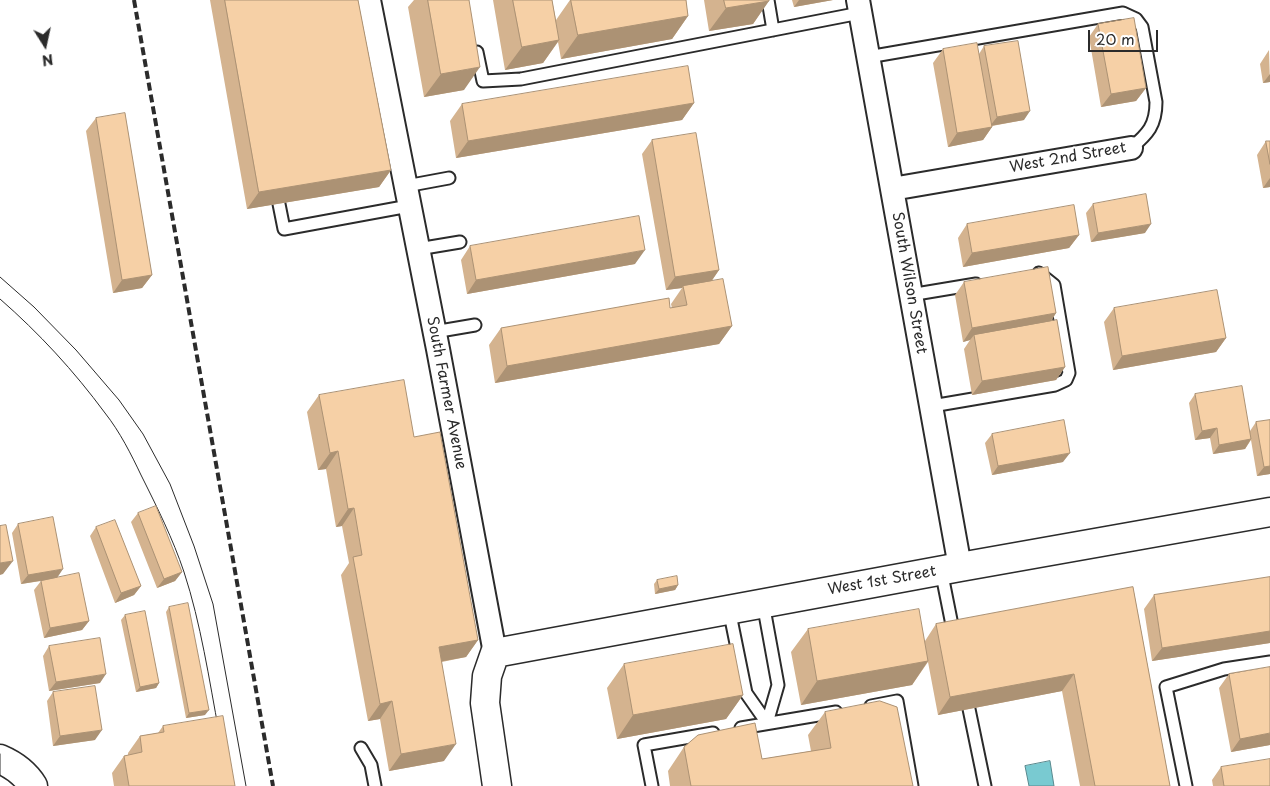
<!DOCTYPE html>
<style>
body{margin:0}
#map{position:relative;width:1270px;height:786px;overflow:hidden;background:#fff;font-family:"Playpen Sans",sans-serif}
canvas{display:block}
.north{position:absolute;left:20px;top:20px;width:50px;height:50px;-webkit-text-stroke:4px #fff;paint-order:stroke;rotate:170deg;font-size:14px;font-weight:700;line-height:20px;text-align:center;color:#2b2b2b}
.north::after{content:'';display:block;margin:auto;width:18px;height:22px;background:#2b2b2b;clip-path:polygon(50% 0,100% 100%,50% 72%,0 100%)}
.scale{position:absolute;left:1088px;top:30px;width:70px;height:22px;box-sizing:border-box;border:2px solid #2b2b2b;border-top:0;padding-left:6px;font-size:15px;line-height:18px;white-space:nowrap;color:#2b2b2b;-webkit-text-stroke:4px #fff;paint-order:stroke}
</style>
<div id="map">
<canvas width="1270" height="786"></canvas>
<div class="north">N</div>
<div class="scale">20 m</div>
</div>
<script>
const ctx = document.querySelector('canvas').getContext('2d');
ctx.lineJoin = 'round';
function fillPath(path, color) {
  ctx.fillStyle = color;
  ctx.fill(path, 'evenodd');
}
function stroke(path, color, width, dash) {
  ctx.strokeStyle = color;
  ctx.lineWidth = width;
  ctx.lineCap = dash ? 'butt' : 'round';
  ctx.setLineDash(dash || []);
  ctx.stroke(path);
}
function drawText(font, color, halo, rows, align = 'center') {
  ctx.font = font + ' "Playpen Sans",sans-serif';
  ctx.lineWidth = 4;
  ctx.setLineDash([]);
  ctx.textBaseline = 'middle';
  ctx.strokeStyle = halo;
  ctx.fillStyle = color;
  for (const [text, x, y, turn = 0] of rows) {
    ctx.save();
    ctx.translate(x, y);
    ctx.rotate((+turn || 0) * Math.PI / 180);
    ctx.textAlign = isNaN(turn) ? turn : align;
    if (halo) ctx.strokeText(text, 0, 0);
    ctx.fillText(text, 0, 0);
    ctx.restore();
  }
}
const water = new Path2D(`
 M 1050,761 L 1054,786 L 1029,786 L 1025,766 Z`);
fillPath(water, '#79cad1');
stroke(water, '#5a8a8f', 1);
const lane = new Path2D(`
 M 768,0 L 773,30
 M 477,52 L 483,81 L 521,79 L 860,13
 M 868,57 L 1123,13 L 1136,19 L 1142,27 L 1156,102 C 1156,125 1148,134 1131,148
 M 406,186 L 449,178
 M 279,204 L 284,229 L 409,206
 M 418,249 L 460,242
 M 910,295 L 976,284
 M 434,332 L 475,325
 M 932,406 L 1055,385 L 1066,380 L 1069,373 L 1054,285 L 1039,273
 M 941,570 L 954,635
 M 763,603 L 778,685 L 767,723
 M 729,609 L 746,693 L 767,723
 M 871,706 L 897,701 L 912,786
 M 969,709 L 985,786
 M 741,728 L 836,712
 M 361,748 L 371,765 L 375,786
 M 652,786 L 644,745 L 713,733
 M 1186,786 L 1166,687 L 1224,669 L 1270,662`);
const street = new Path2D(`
 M 369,0 L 438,349 L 495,653
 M 858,0 L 960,567
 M 892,189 L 1131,148`);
const secondary = new Path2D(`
 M 0,759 C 14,765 25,773 33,786
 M 497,786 L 485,703 L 487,676 L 495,653 L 960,567 L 1270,512`);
stroke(lane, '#2b2b2b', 15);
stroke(street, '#2b2b2b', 26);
stroke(secondary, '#2b2b2b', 31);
stroke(lane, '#fff', 11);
stroke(street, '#fff', 22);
stroke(secondary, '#fff', 28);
stroke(new Path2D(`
 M 0,277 L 34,307 L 76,350 L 119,400 L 143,434 L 170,484 L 194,546 L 213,604 L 246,786
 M 0,299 C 39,333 74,371 105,413 C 120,432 131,454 141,475 C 157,507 173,539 184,572 C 201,624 209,679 219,732
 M 0,754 L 0,776`), '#2b2b2b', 1);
stroke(new Path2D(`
 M 134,0 L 273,786`), '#2b2b2b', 4, [8, 4]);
fillPath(new Path2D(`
 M 210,0 L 358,0 L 391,170 L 379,187 L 247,209 Z
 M 414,0 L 469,0 L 464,90 L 424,97 L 408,7 Z
 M 493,0 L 552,0 L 556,20 L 570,0 L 686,0 L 688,16 L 672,39 L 561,59 L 558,42 L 543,63 L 505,70 Z
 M 704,0 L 769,0 L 753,24 L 709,31 Z
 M 792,0 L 833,0 L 794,7 Z
 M 1098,24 L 1146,88 L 1136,101 L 1101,107 L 1089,37 Z
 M 984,46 L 1024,120 L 992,126 L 992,127 L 983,140 L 948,147 L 933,63 L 943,49 L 979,54 Z
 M 1269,50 L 1270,82 L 1263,83 L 1260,64 Z
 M 694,103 L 682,120 L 456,158 L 450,121 L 462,104 Z
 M 96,118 L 152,275 L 142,288 L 113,293 L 86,131 Z
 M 652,140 L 719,270 L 711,282 L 732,326 L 719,344 L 495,383 L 489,345 L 501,328 L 672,308 L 671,304 L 682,288 L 666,290 L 642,154 Z
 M 1266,141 L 1270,141 L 1270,187 L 1263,188 L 1257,155 Z
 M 1093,204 L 1145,233 L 1091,242 L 1086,213 Z
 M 967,224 L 1079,235 L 1069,248 L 963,267 L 958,238 Z
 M 470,246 L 635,264 L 467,294 L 461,260 Z
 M 964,282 L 1056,313 L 1051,321 L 1065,367 L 1056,380 L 972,395 L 964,349 L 970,340 L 963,342 L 955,295 Z
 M 1114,308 L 1226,338 L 1216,352 L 1113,370 L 1104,322 Z
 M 1195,394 L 1250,431 L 1256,422 L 1270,420 L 1270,474 L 1257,476 L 1251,440 L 1245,449 L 1213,454 L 1210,438 L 1195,440 L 1189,403 Z
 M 319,395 L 414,437 L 478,640 L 466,657 L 442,662 L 444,761 L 389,771 L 380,719 L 368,721 L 341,575 L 349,563 L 342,526 L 336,527 L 326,469 L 318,470 L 307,412 Z
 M 992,434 L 1063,462 L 992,475 L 985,443 Z
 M 138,513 L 182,572 L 175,581 L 157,588 L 131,522 Z
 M 18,524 L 89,621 L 82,630 L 44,638 L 34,590 L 41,581 L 21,584 L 12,533 Z
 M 96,527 L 141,586 L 134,595 L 115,603 L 90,536 Z
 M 1270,577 L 1270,643 L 1152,661 L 1144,609 L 1154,595 Z
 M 657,580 L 678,585 L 675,590 L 655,594 L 654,584 Z
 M 1133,587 L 1170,786 L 1080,786 L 1062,691 L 938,715 L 928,662 L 912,685 L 801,705 L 791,652 L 808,629 L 925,641 L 936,624 Z
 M 169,607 L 205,715 L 186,718 L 166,612 Z
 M 125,615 L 159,683 L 156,688 L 136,692 L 121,620 Z
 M 49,646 L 100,683 L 49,691 L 43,656 Z
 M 624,664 L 743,695 L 726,719 L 617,739 L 607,688 Z
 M 1229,674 L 1270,745 L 1231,752 L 1219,688 Z
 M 53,692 L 95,740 L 53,746 L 47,701 Z
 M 825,712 L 913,786 L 670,786 L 668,771 L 684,747 L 762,759 L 811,751 L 808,735 Z
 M 163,726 L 235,786 L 114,786 L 112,773 L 124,756 L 128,755 L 128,753 L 140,736 L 158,733 Z
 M 1221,767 L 1270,786 L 1213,786 L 1212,780 Z`), '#d4b38f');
fillPath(new Path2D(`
 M 799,0 L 833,0 L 794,7 Z
 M 769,1 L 753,24 L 709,31 L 726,8 Z
 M 688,16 L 672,39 L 561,59 L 578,35 Z
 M 559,40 L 543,63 L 505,70 L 522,47 Z
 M 480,67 L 464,90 L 424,97 L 441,74 Z
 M 1270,74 L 1270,82 L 1263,83 Z
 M 1146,88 L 1136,101 L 1101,107 L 1111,94 Z
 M 694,103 L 682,120 L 456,158 L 468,141 Z
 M 1030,111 L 1024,120 L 990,126 L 997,117 Z
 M 992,127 L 983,140 L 948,147 L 957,133 Z
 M 391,170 L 379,187 L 247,209 L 259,192 Z
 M 1270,178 L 1270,187 L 1263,188 Z
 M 1151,224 L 1145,233 L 1091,242 L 1098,233 Z
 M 1079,235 L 1069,248 L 963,267 L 972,253 Z
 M 645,250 L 635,264 L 467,294 L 476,280 Z
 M 719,270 L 710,283 L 683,286 L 682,288 L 666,290 L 675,277 Z
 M 152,275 L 142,288 L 113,293 L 122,280 Z
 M 1056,313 L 1047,327 L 974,335 L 970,340 L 963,342 L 972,328 Z
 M 732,326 L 719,344 L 495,383 L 507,366 Z
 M 1226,338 L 1216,352 L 1113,370 L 1122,356 Z
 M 1065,367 L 1056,380 L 972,395 L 982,381 Z
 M 1217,428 L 1210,438 L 1195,440 L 1202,431 Z
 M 1251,439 L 1245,449 L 1213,454 L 1219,445 Z
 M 338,451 L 326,469 L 318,470 L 330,453 Z
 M 1070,453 L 1063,462 L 992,475 L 998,466 Z
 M 1270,466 L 1270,474 L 1257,476 L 1264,467 Z
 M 354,508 L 342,526 L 336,527 L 348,509 Z
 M 13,561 L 3,574 L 0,575 L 0,563 Z
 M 63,569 L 57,578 L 21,584 L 28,575 Z
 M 182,572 L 175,581 L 157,588 L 164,579 Z
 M 678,585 L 675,590 L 655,594 L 659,589 Z
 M 141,586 L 134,595 L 115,603 L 121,593 Z
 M 89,621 L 82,630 L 44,638 L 50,628 Z
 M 1270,631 L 1270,643 L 1152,661 L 1162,648 Z
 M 478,640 L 466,657 L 427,664 L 439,647 Z
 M 928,661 L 912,685 L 801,705 L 817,681 Z
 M 106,674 L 100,683 L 49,691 L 56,682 Z
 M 1074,674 L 1062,691 L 938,715 L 950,697 Z
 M 159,683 L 156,688 L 136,692 L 140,687 Z
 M 743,695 L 726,719 L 617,739 L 633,715 Z
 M 392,701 L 380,719 L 368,721 L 380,704 Z
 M 209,710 L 205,715 L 186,718 L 189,713 Z
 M 102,730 L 95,740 L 53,746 L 60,736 Z
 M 1270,733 L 1270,745 L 1231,752 L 1240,739 Z
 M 456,744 L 444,761 L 389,771 L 401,754 Z`), '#ac9274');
const building = new Path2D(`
 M 225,0 L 358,0 L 391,170 L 259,192 Z
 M 428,0 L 469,0 L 480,67 L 441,74 Z
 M 513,0 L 552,0 L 559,40 L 522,47 Z
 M 571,0 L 686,0 L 688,16 L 578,35 Z
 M 724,0 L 769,0 L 769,1 L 726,8 Z
 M 1134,18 L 1146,88 L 1111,94 L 1098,24 Z
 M 1018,41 L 1030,111 L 997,117 L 984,46 Z
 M 977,43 L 992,127 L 957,133 L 943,49 Z
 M 688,66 L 694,103 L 468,141 L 462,104 Z
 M 125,113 L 152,275 L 122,280 L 96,118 Z
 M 696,133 L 719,270 L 675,277 L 652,140 Z
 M 1266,141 L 1270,141 L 1270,164 Z
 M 1146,194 L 1151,224 L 1098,233 L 1093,204 Z
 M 1074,205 L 1079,235 L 972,253 L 967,224 Z
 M 639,216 L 645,250 L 476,280 L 470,246 Z
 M 1048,267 L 1056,313 L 972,328 L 964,282 Z
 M 723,279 L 732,326 L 507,366 L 501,328 L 669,298 L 670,308 L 687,305 L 683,286 Z
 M 1217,290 L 1226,338 L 1122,356 L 1114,308 Z
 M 1057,320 L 1065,367 L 982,381 L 974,335 Z
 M 404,380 L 414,437 L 440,432 L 478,640 L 439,647 L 456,744 L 401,754 L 392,701 L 380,704 L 353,557 L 362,555 L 354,508 L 348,509 L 338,451 L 330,453 L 319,395 Z
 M 1242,386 L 1251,439 L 1219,445 L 1217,428 L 1202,431 L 1195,394 Z
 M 1064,420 L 1070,453 L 998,466 L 992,434 Z
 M 1270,420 L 1270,466 L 1264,467 L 1256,422 Z
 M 156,506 L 182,572 L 164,579 L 138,513 Z
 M 53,517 L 63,569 L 28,575 L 18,524 Z
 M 115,520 L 141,586 L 121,593 L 96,527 Z
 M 6,525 L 13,561 L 0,563 L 0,526 Z
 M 79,573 L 89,621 L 50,628 L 41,581 Z
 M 677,576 L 678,585 L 659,589 L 657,580 Z
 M 1270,577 L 1270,631 L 1162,648 L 1154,595 Z
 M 1133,587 L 1170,786 L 1095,786 L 1074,674 L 950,697 L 936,624 Z
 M 188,603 L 209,710 L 189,713 L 169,607 Z
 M 919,609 L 928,661 L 817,681 L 808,629 Z
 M 145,611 L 159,683 L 140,687 L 125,615 Z
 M 100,638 L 106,674 L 56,682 L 49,646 Z
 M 733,644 L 743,695 L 633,715 L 624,664 Z
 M 1270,667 L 1270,733 L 1240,739 L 1229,674 Z
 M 95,686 L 102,730 L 60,736 L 53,692 Z
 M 880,701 L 897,707 L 913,786 L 691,786 L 684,747 L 698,735 L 755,723 L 762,759 L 831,748 L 825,712 Z
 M 223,716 L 235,786 L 129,786 L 124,756 L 142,752 L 140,736 L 164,732 L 163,726 Z
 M 1270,759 L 1270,786 L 1224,786 L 1221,767 Z`);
fillPath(building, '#f6d0a6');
stroke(building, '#ac9274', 1);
drawText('15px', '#2b2b2b', '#fff', [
 ["West 2nd Street",1068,158,-10],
 ["South Wilson Street",909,283,80],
 ["South Farmer Avenue",446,393,79],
 ["West 1st Street",882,581,-10]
]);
</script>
